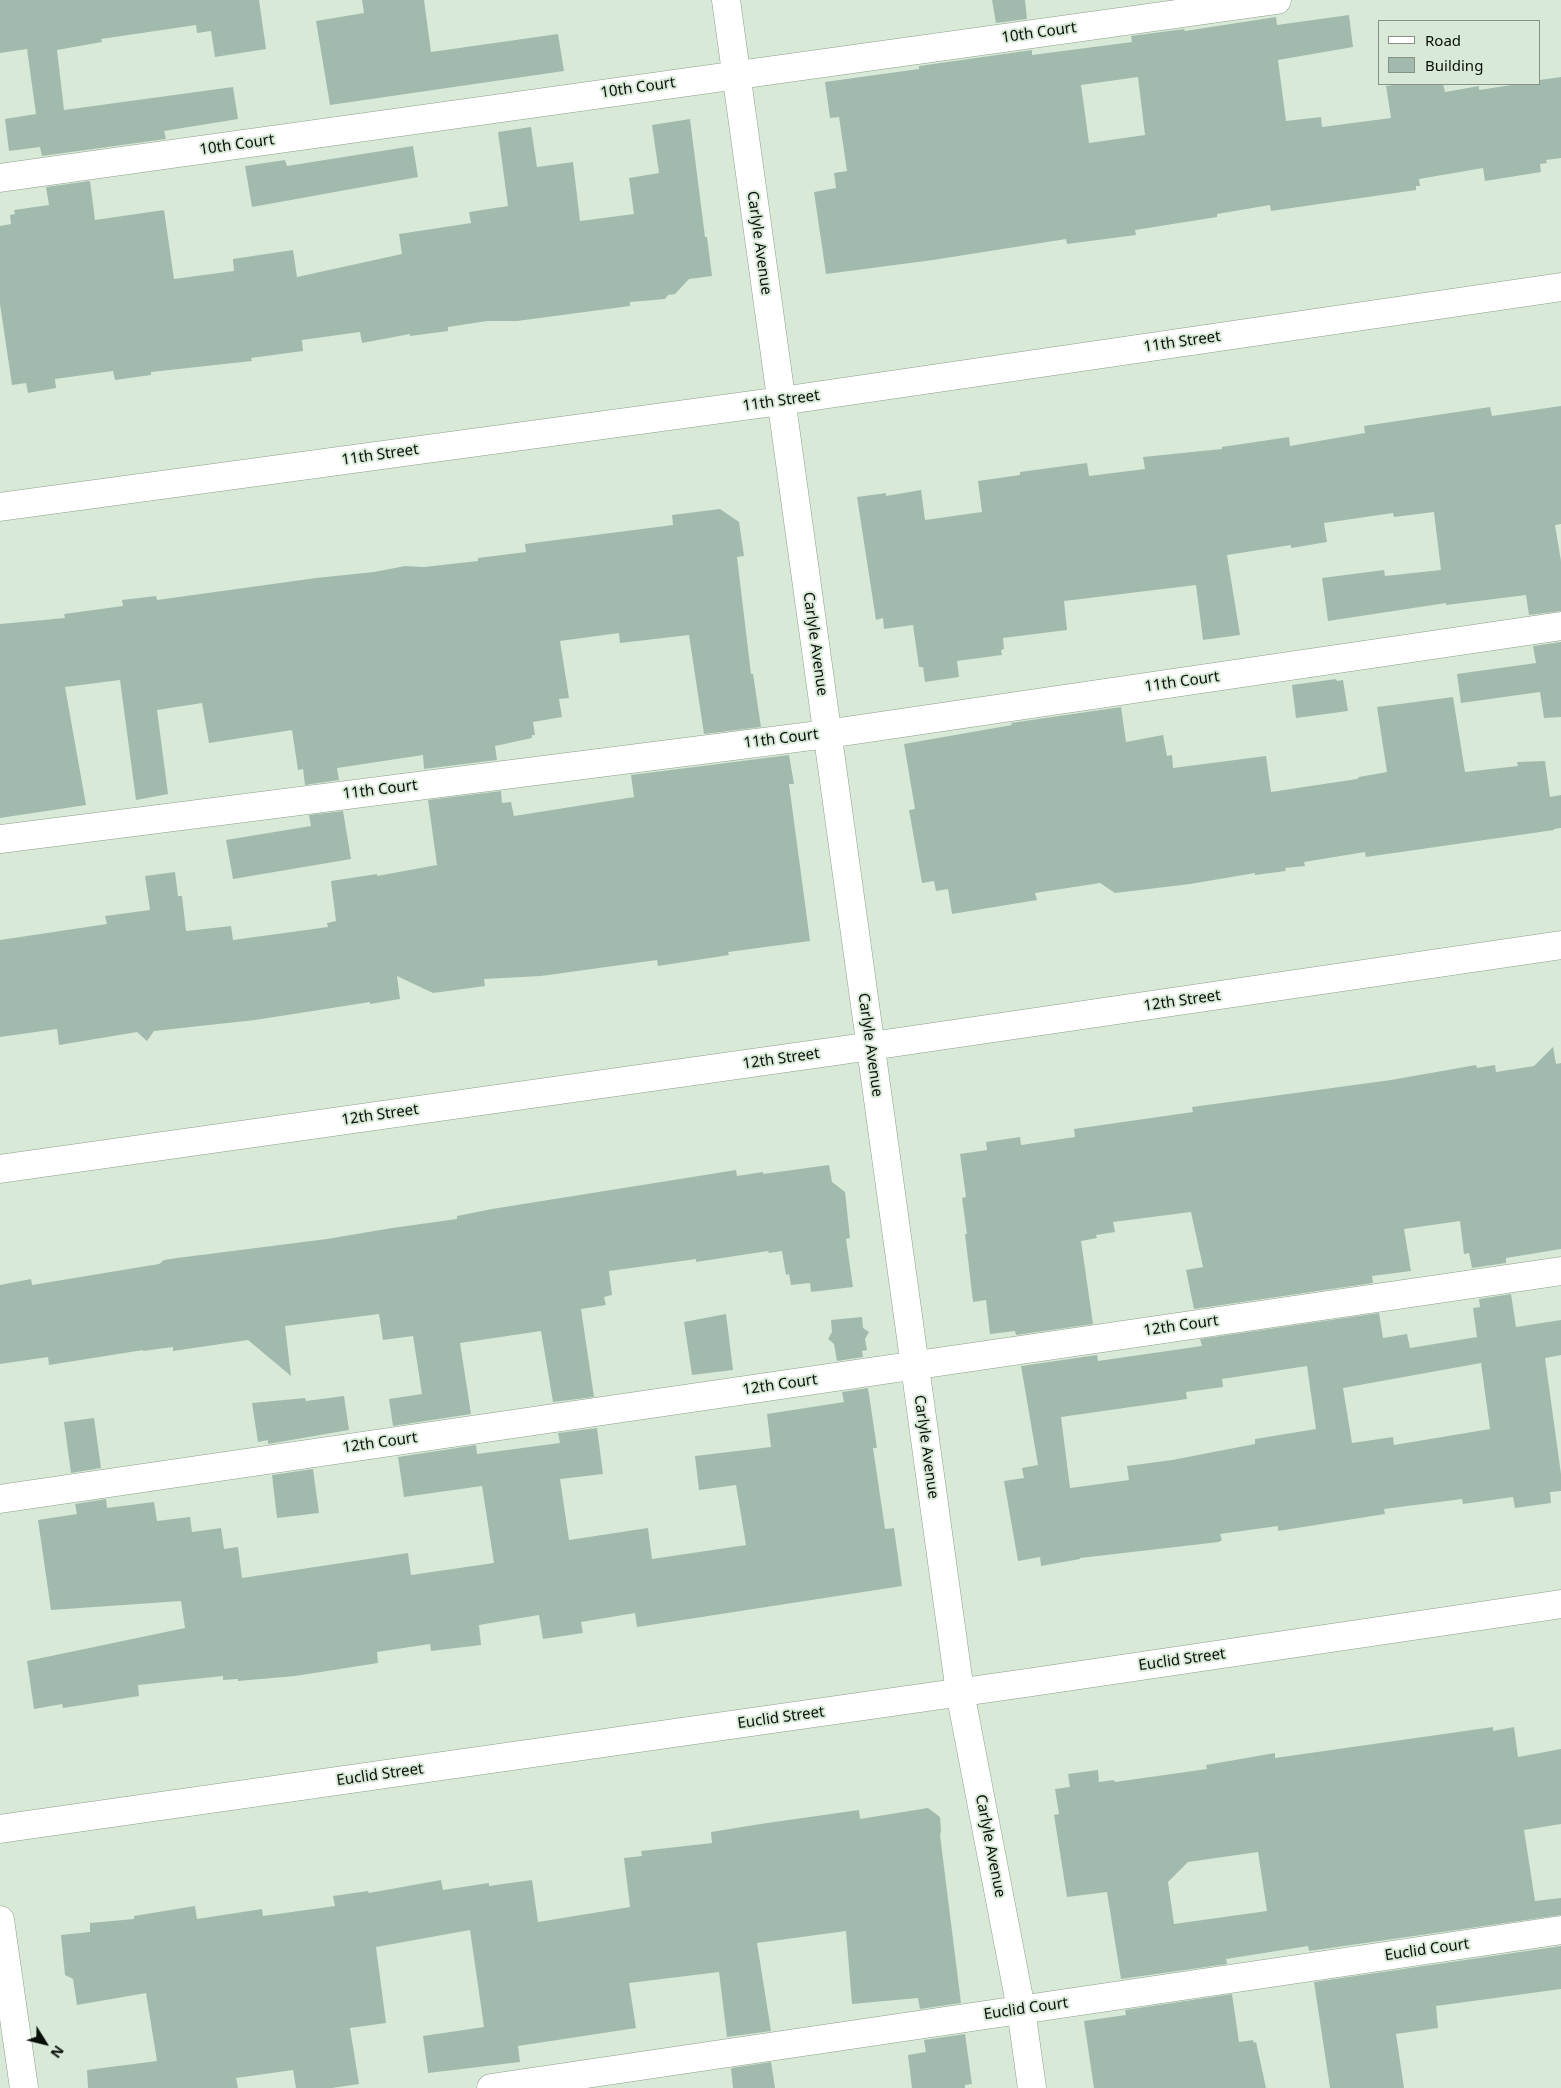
<!DOCTYPE html>
<style>
body{margin:0}
#map{position:relative;width:1561px;height:2088px;overflow:hidden;background:#d8ead7;font-family:"Noto Sans",sans-serif}
canvas{display:block}
.legend{position:absolute;left:1378px;top:20px;width:162px;height:65px;box-sizing:border-box;background:#d8ead7;border:1px solid #859284;margin:0;padding:6px 9px;list-style:none;font-size:15px;color:#080e08}
.legend li{display:flex;align-items:center;gap:10px;height:25px}
.legend b{width:25px;border:1px solid #859284}
.north{position:absolute;left:20px;top:2018px;width:50px;height:50px;-webkit-text-stroke:4px #d8ead7;paint-order:stroke;rotate:126deg;font-size:14px;font-weight:700;line-height:20px;text-align:center;color:#080e08}
.north::after{content:'';display:block;margin:auto;width:18px;height:22px;background:#080e08;clip-path:polygon(50% 0,100% 100%,50% 72%,0 100%)}
</style>
<div id="map">
<canvas width="1561" height="2088"></canvas>
<ul class="legend">
<li><b style="height:6px;background:#fff"></b>Road</li>
<li><b style="height:14px;background:#a2baae"></b>Building</li>
</ul>
<div class="north">N</div>
</div>
<script>
const g = document.querySelector('canvas').getContext('2d');
g.lineJoin = 'round';
function fillPath(path, color) { g.fillStyle = color; g.fill(path, 'evenodd'); }
const toPath = rows => new Path2D(rows.map(r => 'M' + r).join(''));
function strokePath(path, color, width, dash) { g.strokeStyle = color; g.lineWidth = width; g.lineCap = dash ? 'butt' : 'round'; g.setLineDash(dash || []); g.stroke(path); }
function write(font, color, halo, rows, align = 'center') {
  g.font = font + ' "Noto Sans",sans-serif'; g.lineWidth = 4; g.setLineDash([]); g.textBaseline = 'middle'; g.strokeStyle = halo; g.fillStyle = color; for (const [text, x, y, turn = 0] of rows) {
    g.save(); g.translate(x, y); g.rotate((+turn || 0) * Math.PI / 180); g.textAlign = isNaN(turn) ? turn : align; if (halo) g.strokeText(text, 0, 0); g.fillText(text, 0, 0); g.restore();
  }
}
fillPath(toPath([
 [0,0,259,0,266,49,215,57,211,31,197,33,196,25,101,39,102,42,57,50,64,110,233,87,238,119,164,131,166,139,42,156,40,147,9,151,5,119,36,114,27,49,0,53],
 [362,0,424,0,431,52,558,34,564,71,330,105,316,21,364,13],
 [992,0,1025,0,1027,19,996,23],
 [1349,15,1353,47,1278,60,1286,121,1321,117,1322,127,1391,118,1386,86,1401,84,1443,84,1445,92,1479,86,1479,90,1518,84,1540,84,1540,80,1561,77,1561,158,1546,160,1547,163,1540,164,1541,172,1485,181,1483,168,1419,179,1420,186,1416,186,1416,190,1271,211,1270,205,1217,214,1217,217,1135,230,1136,235,1067,244,1066,239,933,260,826,274,814,192,836,188,834,173,847,171,839,117,830,118,825,82,919,69,919,66,1032,50,1032,55,1132,42,1131,36,1184,29,1185,31,1276,17,1277,25],
 [1138,77,1145,135,1089,143,1081,85],
 [690,119,705,237,707,237,712,276,689,279,675,294,668,295,665,299,630,302,630,306,517,321,487,321,448,327,448,331,410,336,410,334,362,343,360,332,302,340,303,351,251,358,252,361,151,372,151,375,115,380,113,371,55,379,56,388,28,393,26,383,12,385,0,304,0,226,11,224,10,215,15,214,14,210,49,205,46,187,90,181,95,220,164,210,174,279,234,271,233,259,293,250,297,277,402,254,399,234,471,223,469,212,508,206,498,132,531,127,537,167,573,162,580,221,634,214,629,178,659,173,652,125],
 [413,146,418,177,252,207,245,166,285,160,287,166],
 [1561,406,1561,524,1555,525,1561,561,1561,611,1529,615,1526,595,1446,605,1446,603,1328,621,1322,578,1384,570,1385,576,1441,570,1434,512,1394,517,1393,513,1324,523,1327,542,1291,548,1291,545,1227,555,1240,635,1203,640,1196,585,1064,601,1067,630,1003,638,1004,649,1001,650,1002,655,957,661,959,677,925,682,923,667,919,667,913,625,884,629,883,618,876,620,857,497,886,493,886,496,921,490,925,520,982,512,978,481,1020,475,1020,472,1087,463,1089,476,1145,469,1143,457,1222,449,1222,447,1289,437,1290,446,1365,433,1364,426,1490,407,1492,416],
 [720,509,739,522,744,556,737,557,751,674,753,674,761,727,704,734,689,635,620,643,619,633,560,641,569,698,559,699,562,717,533,722,535,735,532,735,532,738,495,746,497,760,424,769,423,755,337,768,339,780,305,785,303,769,298,770,292,730,209,743,202,703,157,710,168,794,136,800,120,680,65,687,86,805,0,818,0,624,65,618,64,614,123,606,122,600,156,596,157,600,316,578,374,572,405,566,424,567,478,561,478,558,526,552,525,544,673,525,672,515],
 [1561,642,1561,717,1544,718,1540,692,1461,703,1457,674,1536,663,1533,646],
 [1336,679,1337,681,1343,680,1348,711,1296,718,1292,685],
 [1453,697,1465,772,1518,766,1517,762,1545,761,1550,797,1561,795,1561,828,1554,829,1554,830,1366,857,1365,852,1304,862,1305,866,1285,868,1286,871,1255,875,1255,873,1190,884,1115,893,1100,883,1035,893,1037,900,952,914,948,889,936,891,934,881,922,883,909,810,915,809,904,744,1012,725,1011,723,1121,707,1126,742,1163,735,1167,756,1172,755,1173,768,1266,756,1271,792,1357,779,1359,777,1387,772,1377,707],
 [789,755,794,784,789,784,810,941,728,952,729,955,658,966,657,960,541,976,484,979,485,986,433,993,397,976,400,999,370,1004,370,1002,255,1020,154,1031,147,1041,137,1032,59,1045,57,1029,0,1037,0,940,107,924,105,916,150,910,145,876,175,872,178,896,182,896,186,931,231,926,233,940,328,927,327,923,336,921,331,881,377,874,377,876,437,865,428,800,501,791,502,803,511,802,514,816,634,797,631,775],
 [343,811,351,859,233,879,226,840,311,826,309,815],
 [1553,1047,1556,1064,1561,1063,1561,1249,1506,1258,1506,1263,1472,1268,1469,1253,1464,1254,1460,1221,1404,1229,1411,1271,1372,1276,1373,1283,1194,1309,1186,1270,1203,1267,1191,1212,1113,1222,1115,1232,1096,1235,1097,1238,1081,1241,1093,1324,1016,1335,1015,1331,990,1334,986,1300,973,1302,965,1234,967,1234,962,1198,966,1197,960,1154,987,1150,986,1142,1020,1137,1021,1145,1075,1137,1074,1129,1193,1112,1192,1107,1391,1080,1476,1065,1477,1068,1495,1065,1496,1072,1534,1066],
 [829,1165,832,1182,845,1192,850,1238,846,1239,853,1287,811,1292,810,1283,791,1285,789,1274,786,1275,782,1251,769,1253,768,1251,696,1262,696,1259,609,1271,612,1295,604,1297,606,1305,581,1309,594,1397,553,1402,541,1331,460,1343,471,1414,393,1426,389,1399,422,1394,413,1336,383,1340,379,1314,285,1326,291,1376,248,1340,173,1351,173,1347,143,1351,143,1350,49,1365,48,1357,0,1364,0,1285,31,1279,32,1285,159,1264,164,1260,177,1258,327,1239,392,1228,457,1219,457,1216,492,1209,736,1170,737,1176,763,1172,763,1174],
 [1511,1294,1516,1327,1561,1320,1561,1355,1545,1358,1561,1474,1561,1491,1550,1492,1551,1503,1515,1508,1513,1497,1463,1504,1462,1499,1384,1509,1385,1514,1278,1531,1278,1526,1220,1534,1222,1540,1219,1542,1080,1558,1080,1559,1041,1566,1040,1557,1018,1561,1004,1481,1024,1478,1022,1468,1038,1465,1021,1366,1097,1355,1098,1361,1202,1346,1200,1339,1379,1313,1383,1338,1407,1334,1410,1348,1477,1337,1473,1308,1480,1307,1479,1299],
 [1481,1363,1490,1429,1394,1445,1393,1437,1352,1443,1343,1388],
 [1307,1366,1316,1429,1255,1439,1255,1444,1172,1460,1127,1466,1129,1480,1070,1488,1061,1417,1187,1399,1186,1392,1223,1387,1222,1379],
 [726,1314,733,1370,692,1375,684,1322],
 [862,1317,863,1328,869,1332,865,1339,867,1350,862,1351,863,1357,837,1361,834,1344,828,1339,832,1332,831,1320],
 [868,1388,877,1448,873,1448,885,1529,894,1528,902,1586,637,1627,635,1613,581,1622,583,1633,543,1639,539,1615,479,1625,481,1645,431,1651,430,1644,377,1652,378,1663,295,1676,238,1681,238,1679,223,1680,223,1676,138,1685,139,1696,63,1708,62,1704,34,1709,27,1661,185,1628,181,1601,51,1610,38,1520,77,1514,75,1504,106,1499,107,1508,154,1502,157,1521,190,1517,192,1532,221,1528,224,1549,238,1547,242,1578,408,1553,411,1575,494,1563,482,1486,404,1497,398,1457,476,1445,477,1454,560,1443,558,1433,597,1428,603,1474,560,1479,569,1540,648,1528,652,1559,746,1545,736,1485,699,1490,695,1456,771,1447,767,1414,844,1402,842,1392],
 [344,1396,349,1430,268,1444,268,1440,258,1442,252,1403,305,1398,306,1401],
 [94,1418,101,1468,71,1473,64,1422],
 [313,1469,319,1513,277,1518,272,1475],
 [1493,1727,1493,1731,1514,1727,1518,1757,1561,1749,1561,1824,1524,1830,1535,1901,1561,1898,1561,1915,1309,1951,1308,1946,1226,1959,1227,1964,1121,1979,1107,1892,1067,1897,1054,1815,1059,1814,1055,1789,1070,1787,1068,1774,1098,1770,1099,1782,1114,1780,1115,1782,1207,1769,1206,1765,1275,1753,1275,1758],
 [1258,1852,1267,1911,1174,1924,1168,1882,1188,1862],
 [928,1808,940,1817,941,1831,940,1835,961,2003,920,2009,918,1998,852,2004,846,1931,757,1943,771,2031,727,2037,719,1972,629,1983,636,2028,518,2046,520,2062,428,2073,423,2036,484,2027,470,1930,376,1947,386,2023,350,2028,359,2084,332,2088,296,2088,293,2070,236,2078,238,2088,88,2088,87,2070,157,2061,146,1993,77,2005,73,1979,65,1975,61,1935,90,1932,90,1923,134,1919,134,1916,195,1906,197,1919,262,1909,263,1916,335,1906,333,1896,368,1891,369,1893,441,1880,443,1890,489,1883,489,1886,532,1880,538,1922,630,1907,624,1858,642,1856,641,1851,712,1843,711,1832,767,1823,859,1810,860,1819],
 [1561,1946,1561,1989,1436,2006,1438,2028,1396,2034,1404,2088,1330,2088,1314,1982],
 [1232,1994,1239,2042,1253,2040,1254,2043,1256,2042,1266,2088,1094,2088,1084,2021,1126,2015,1125,2010],
 [965,2034,972,2084,965,2085,965,2088,912,2088,908,2055,926,2052,924,2040],
 [771,2062,775,2088,733,2088,731,2068]
]), '#a2baae');
const minor = toPath([
 [726,0,960,1692,1021,2009,1032,2088],
 [0,178,1277,0],
 [0,507,781,401,1561,287],
 [0,839,827,734,1561,626],
 [0,1169,837,1051,1561,945],
 [0,1499,1561,1271],
 [0,1829,1026,1683,1561,1604],
 [0,1920,24,2088],
 [491,2088,1561,1930]
]);
strokePath(minor, '#8c9d8a', 29);
strokePath(minor, '#fff', 28);
write('15px', '#080e08', '#d8ead7', [
 ["10th Court",1039,33,-8],
 ["10th Court",638,88,-8],
 ["10th Court",237,145,-8],
 ["Carlyle Avenue",759,243,82],
 ["11th Street",1182,342,-8],
 ["11th Street",781,401,-8],
 ["11th Street",380,455,-8],
 ["Carlyle Avenue",815,644,82],
 ["11th Court",1182,682,-8],
 ["11th Court",781,739,-7],
 ["11th Court",380,790,-7],
 ["12th Street",1182,1001,-8],
 ["Carlyle Avenue",870,1045,82],
 ["12th Street",781,1059,-8],
 ["12th Street",380,1115,-8],
 ["12th Court",1181,1326,-8],
 ["12th Court",780,1385,-8],
 ["12th Court",380,1443,-8],
 ["Carlyle Avenue",926,1447,82],
 ["Euclid Street",1182,1660,-8],
 ["Euclid Street",781,1718,-8],
 ["Euclid Street",380,1775,-8],
 ["Carlyle Avenue",990,1846,79],
 ["Euclid Court",1427,1950,-8],
 ["Euclid Court",1026,2009,-8]
]);
</script>
